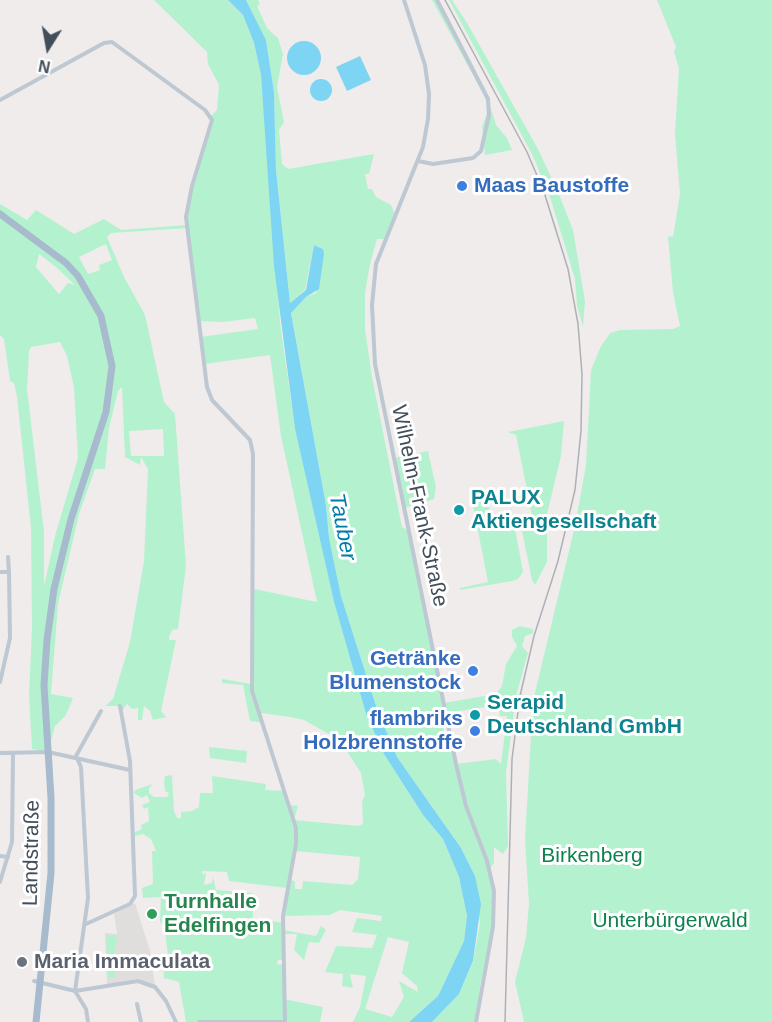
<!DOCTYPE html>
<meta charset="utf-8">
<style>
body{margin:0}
#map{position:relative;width:772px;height:1022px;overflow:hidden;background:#efeceb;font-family:Arial,sans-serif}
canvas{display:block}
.north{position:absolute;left:18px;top:18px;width:60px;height:60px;-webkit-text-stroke:4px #fff;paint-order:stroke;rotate:191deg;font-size:16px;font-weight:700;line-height:24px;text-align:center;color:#434e5b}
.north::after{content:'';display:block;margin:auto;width:21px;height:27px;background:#434e5b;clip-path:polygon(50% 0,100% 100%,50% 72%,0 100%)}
</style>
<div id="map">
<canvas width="772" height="1022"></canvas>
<div class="north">N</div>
</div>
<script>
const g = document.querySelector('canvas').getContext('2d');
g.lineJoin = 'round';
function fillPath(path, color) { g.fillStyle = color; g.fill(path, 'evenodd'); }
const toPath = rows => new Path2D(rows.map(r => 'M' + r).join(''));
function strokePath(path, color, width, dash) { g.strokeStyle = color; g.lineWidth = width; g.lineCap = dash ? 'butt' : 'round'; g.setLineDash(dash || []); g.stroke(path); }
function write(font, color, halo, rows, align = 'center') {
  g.font = font + ' Arial,sans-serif'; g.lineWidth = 6; g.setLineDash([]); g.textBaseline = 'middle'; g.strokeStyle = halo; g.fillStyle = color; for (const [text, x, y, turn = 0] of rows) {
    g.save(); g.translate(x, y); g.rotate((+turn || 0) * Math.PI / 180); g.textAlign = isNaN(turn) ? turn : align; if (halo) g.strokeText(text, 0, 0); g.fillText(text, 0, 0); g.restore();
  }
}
fillPath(toPath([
 [135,903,150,951,155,986,139,979,107,984,105,933,117,934,114,914]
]), '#e0dddd');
fillPath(toPath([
 [154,0,228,0,243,15,254,43,261,75,280,322,295,429,334,602,366,714,384,754,423,815,443,839,459,877,467,916,464,941,438,996,409,1022,353,1022,360,1007,366,976,350,974,353,988,342,986,343,974,325,972,336,946,372,948,377,935,352,932,357,918,381,921,382,916,340,910,330,915,283,916,287,888,229,881,227,872,202,871,203,875,206,872,204,885,212,883,213,877,216,890,253,893,253,918,283,923,283,930,316,936,321,926,326,930,319,943,309,942,304,960,294,950,297,934,283,934,284,960,278,960,277,964,284,965,284,999,323,1007,320,1022,186,1022,179,982,164,978,163,961,168,961,168,957,165,930,160,921,161,897,143,898,142,888,153,884,152,851,156,851,151,839,143,834,135,836,135,843,132,843,131,834,142,829,141,825,149,821,148,807,144,809,142,805,150,802,147,795,142,798,134,793,135,790,153,784,149,788,149,793,154,797,167,797,169,793,165,791,164,782,165,776,172,775,174,811,177,818,181,818,181,812,192,811,199,807,200,793,213,793,212,776,266,784,265,790,284,791,288,805,298,806,294,820,358,826,363,824,362,801,365,795,361,773,346,750,334,737,304,720,290,717,261,713,264,723,250,721,243,685,222,683,222,679,252,684,254,589,317,602,281,436,270,355,204,364,200,337,258,329,255,318,223,322,198,321,187,228,111,233,107,237,124,277,145,315,164,402,175,414,186,566,178,629,172,630,169,637,169,640,176,640,161,711,166,717,153,720,150,711,144,706,142,720,138,720,138,708,132,709,127,704,123,710,119,706,105,706,113,699,130,642,144,561,148,469,141,457,140,465,125,457,122,387,118,391,109,428,105,469,95,469,79,514,58,604,51,694,73,698,66,715,55,726,48,752,39,753,38,750,32,749,29,696,32,628,31,528,17,397,14,383,10,381,4,339,0,335,0,204,27,220,36,210,74,234,104,219,121,230,187,225,187,208,212,125,211,116,217,110,219,85,208,64,207,52],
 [106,244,112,260,99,265,100,270,88,274,79,257],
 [39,254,56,267,75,285,68,283,59,294,36,267],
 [60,342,67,356,74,388,78,458,55,536,44,586,44,532,27,389,29,351,31,347],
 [163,429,164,456,131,456,129,431],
 [295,851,360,857,358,879,352,885,303,881,302,889,295,889,295,881,290,880],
 [388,937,409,942,402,973,417,986,418,992,399,981,404,997,392,1017,365,1009],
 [246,0,258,0,260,4,257,6,267,28,278,38,283,54,277,87,284,122,279,130,282,164,288,169,374,154,369,174,365,174,368,189,372,189,376,197,391,205,395,214,385,239,377,239,370,264,365,293,365,329,372,377,402,527,409,531,444,703,496,694,502,686,506,664,517,646,512,637,512,630,520,626,533,629,533,633,525,636,522,646,528,653,516,696,506,772,508,846,503,854,494,847,494,863,489,869,494,891,491,938,480,986,476,1022,432,1022,459,994,473,962,480,923,475,876,461,848,397,757,377,709,341,596,329,538,326,505,291,312,306,297,316,293,323,249,314,245,305,290,290,303,276,170,274,92,266,40],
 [498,705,500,716,507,716,501,764,496,759,456,764,452,744,445,742,443,725,448,724,446,713],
 [432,0,437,0,488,99,496,125,507,138,512,150,485,155,482,127,487,113,486,99],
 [449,0,452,0,467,23,538,149,558,192,573,230,585,301,583,326,577,306,575,279,551,200,533,156],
 [657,0,772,0,772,1022,524,1022,515,982,526,938,529,904,525,839,533,701,575,526,586,465,591,370,601,346,610,333,620,330,673,329,680,326,673,292,668,236,673,237,680,194,675,134,679,69,674,51,676,47],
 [564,421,561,456,547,514,547,562,535,585,532,580,521,526,533,520,516,435,508,432],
 [428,451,436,487,434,499,404,508,394,458],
 [487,497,491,518,498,518,499,527,511,526,511,507,523,572,518,579,512,581,460,590,460,588,488,582,472,500],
 [209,747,247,751,246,763,210,758],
 [106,935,115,935,118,943,115,944,115,977,108,978]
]), '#b4f2cf');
fillPath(toPath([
 [228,0,246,0,266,40,274,92,276,170,290,303,306,290,314,245,323,249,324,254,319,289,306,297,291,313,326,505,329,538,341,596,377,709,397,757,461,848,475,876,481,904,473,961,459,994,432,1022,409,1022,438,996,464,941,467,916,459,877,443,839,423,815,384,754,366,714,334,602,295,429,274,266,261,75,254,43,243,15],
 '287 58a17 17 0 1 1 34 0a17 17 0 1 1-34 0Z',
 [360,56,371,80,347,91,336,67],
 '310 90a11 11 0 1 1 22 0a11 11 0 1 1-22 0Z'
]), '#7dd5f3');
strokePath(toPath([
 [404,0,425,65,429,94,428,119,423,147,376,264,372,305,375,364,456,764,466,806,487,861,494,891,493,927,476,1022],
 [0,100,104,43,112,42,205,110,212,120,192,186,186,217,207,387,212,400,250,440,253,454,252,691,296,828,296,844,283,916,285,1022],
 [418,161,433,164,473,158,481,151,489,115,488,99,437,0],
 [8,557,9,572],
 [0,572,9,572,10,638,0,682],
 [0,753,48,752,130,770],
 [0,856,8,857],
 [0,882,12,842,13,754],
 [86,924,130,904,135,896,130,761,120,706],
 [34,981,75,991,138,981,155,987,166,1001,176,1022],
 [75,991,88,898,81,767,76,756,101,711],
 [75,991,86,1009,88,1022],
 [137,1004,141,1022],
 [199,1022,283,1022]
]), '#bdc8d3', 4);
strokePath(toPath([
 [0,214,66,263,78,276,101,316,112,366,106,412,71,519,54,589,47,640,44,685,51,798,51,873,36,1022]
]), '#a8bace', 7);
strokePath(toPath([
 [445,0,527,152,544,192,568,269,578,324,582,374,581,431,575,490,558,561,534,636,520,696,512,759,505,1022]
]), '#adb1b7', 1.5);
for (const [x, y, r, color] of [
 [462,186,6,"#3f7fe0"],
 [459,510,6,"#0f9aa8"],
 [473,671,6,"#3f7fe0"],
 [475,715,6,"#0f9aa8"],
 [475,731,6,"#3f7fe0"],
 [152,914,6,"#2e9e5b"],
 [22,962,6,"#6b7280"]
]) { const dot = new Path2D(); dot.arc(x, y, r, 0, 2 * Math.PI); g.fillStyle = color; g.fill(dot); strokePath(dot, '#fff', 2); }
write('bold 21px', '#366cbe', '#fff', [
 ["Maas Baustoffe",474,186,"left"],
 ["Getränke",461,659],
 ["Blumenstock",461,683],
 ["flambriks",463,719],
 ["Holzbrennstoffe",463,743]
], 'right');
write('bold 21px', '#0d838f', '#fff', [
 ["PALUX",471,498],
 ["Aktiengesellschaft",471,522],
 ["Serapid",487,703],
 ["Deutschland GmbH",487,727]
], 'left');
write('21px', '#434e5b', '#fff', [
 ["Wilhelm-Frank-Straße",419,506,78],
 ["Landstraße",32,853,-89]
]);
write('21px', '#0e824e', '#fff', [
 ["Birkenberg",592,856],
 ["Unterbürgerwald",670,921]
]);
write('bold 21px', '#27864d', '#fff', [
 ["Turnhalle",164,902],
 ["Edelfingen",164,926]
], 'left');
write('bold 21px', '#5b616d', '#fff', [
 ["Maria Immaculata",34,962]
], 'left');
write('italic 22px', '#017da9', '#fff', [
 ["Tauber",342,527,79]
]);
</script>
